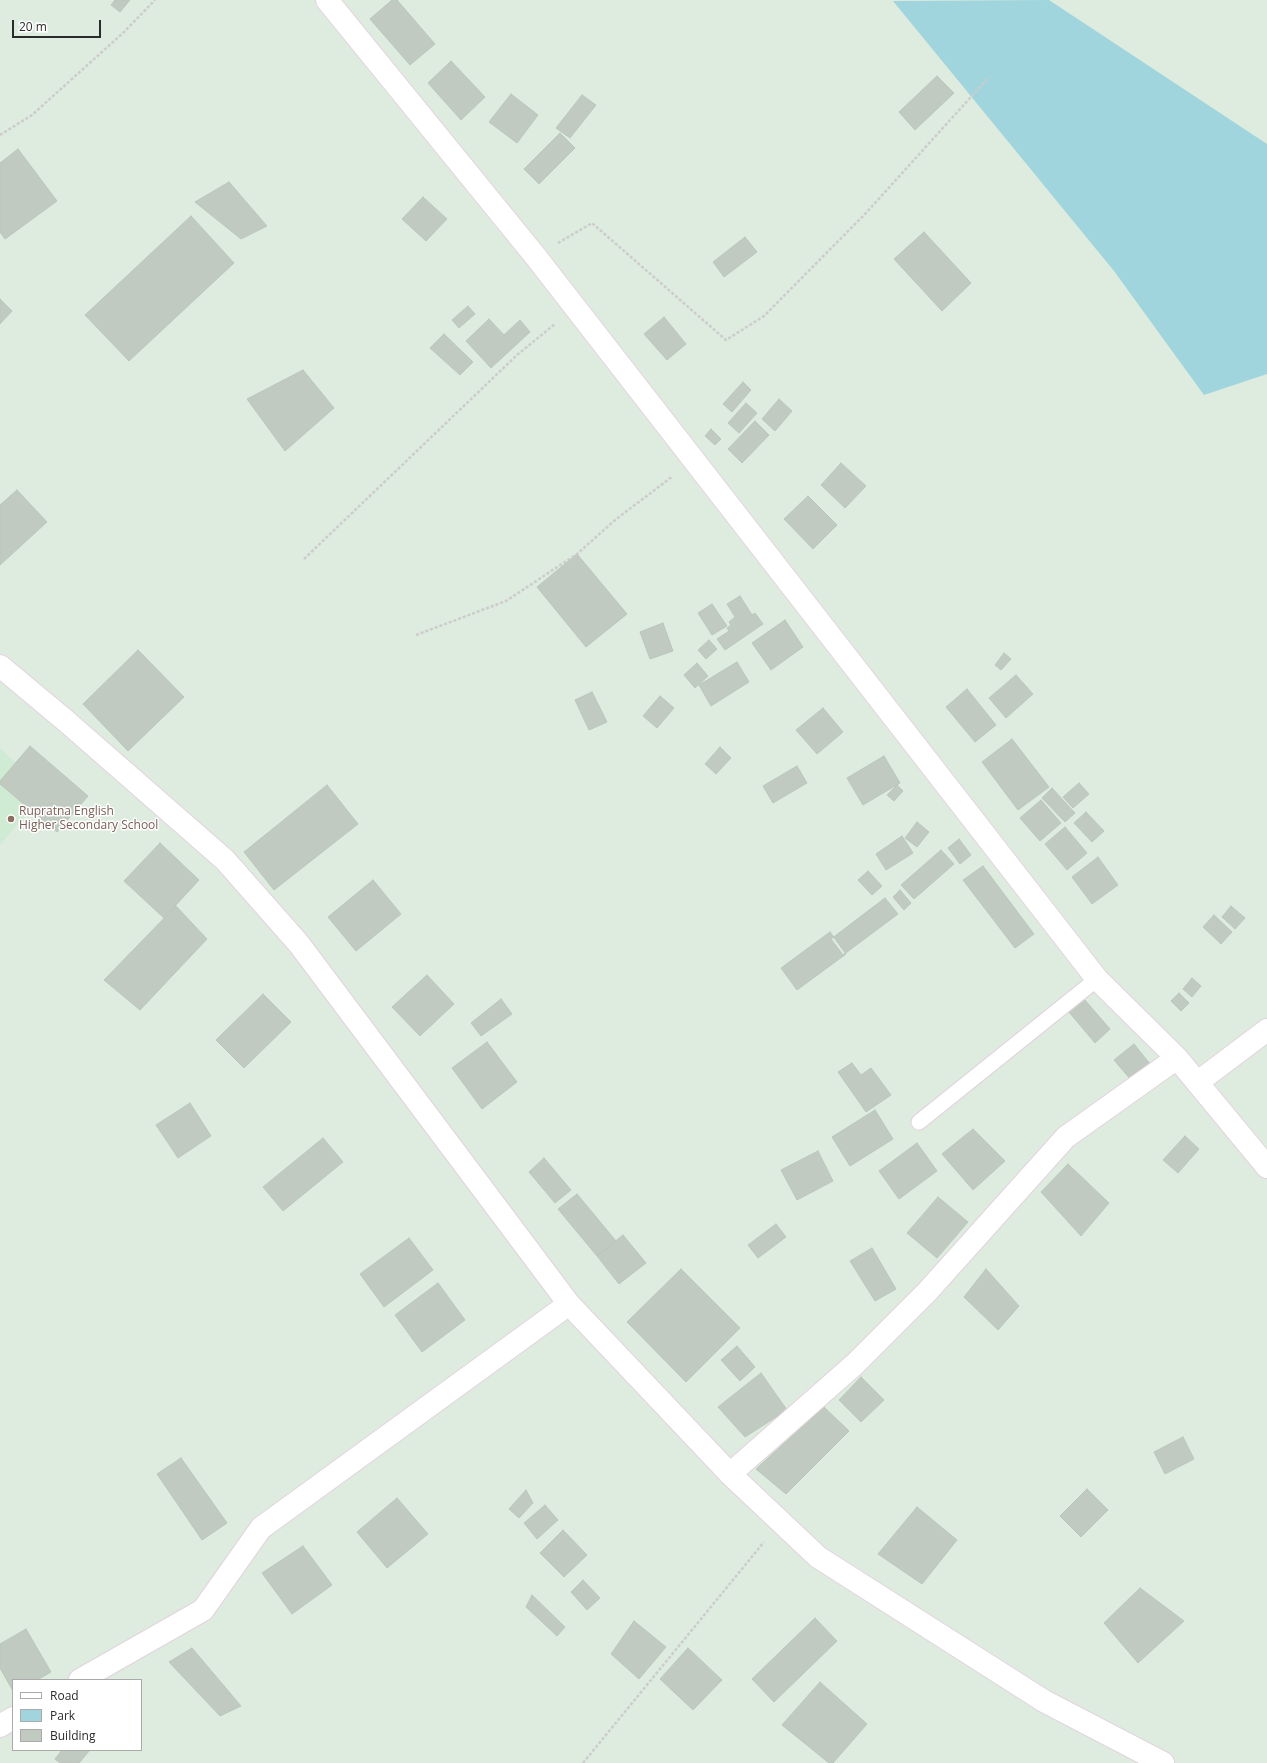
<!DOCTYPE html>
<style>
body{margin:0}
#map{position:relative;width:1267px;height:1763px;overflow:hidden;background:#deebdf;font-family:"Open Sans",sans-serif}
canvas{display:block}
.legend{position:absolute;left:12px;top:1679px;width:130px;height:72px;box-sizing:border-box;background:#fff;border:1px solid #aaa;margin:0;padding:5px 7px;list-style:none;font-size:12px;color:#2b2b2b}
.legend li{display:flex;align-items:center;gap:8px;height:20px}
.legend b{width:20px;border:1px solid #aaa}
.scale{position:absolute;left:12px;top:20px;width:89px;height:18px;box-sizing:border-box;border:2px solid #2b2b2b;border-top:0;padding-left:5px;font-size:12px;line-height:14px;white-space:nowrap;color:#2b2b2b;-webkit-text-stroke:3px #fff;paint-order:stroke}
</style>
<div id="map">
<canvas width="1267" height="1763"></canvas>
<ul class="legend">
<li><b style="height:5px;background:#fff"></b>Road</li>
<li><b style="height:11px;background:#a0d5dd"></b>Park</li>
<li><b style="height:11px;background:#c1cac1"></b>Building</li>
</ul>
<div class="scale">20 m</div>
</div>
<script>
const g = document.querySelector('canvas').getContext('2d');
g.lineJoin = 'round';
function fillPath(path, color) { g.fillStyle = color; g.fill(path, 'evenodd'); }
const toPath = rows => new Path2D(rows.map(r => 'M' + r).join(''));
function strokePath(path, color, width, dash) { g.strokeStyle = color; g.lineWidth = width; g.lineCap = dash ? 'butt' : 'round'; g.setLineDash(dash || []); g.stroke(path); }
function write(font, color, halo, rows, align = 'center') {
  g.font = font + ' "Open Sans",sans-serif'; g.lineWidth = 3; g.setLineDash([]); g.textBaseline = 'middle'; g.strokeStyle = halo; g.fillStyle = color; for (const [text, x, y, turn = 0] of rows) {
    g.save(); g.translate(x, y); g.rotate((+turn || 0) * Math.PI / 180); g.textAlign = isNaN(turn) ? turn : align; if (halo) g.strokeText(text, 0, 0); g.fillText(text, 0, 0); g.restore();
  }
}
fillPath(toPath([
 [0,748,45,792,0,845]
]), '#cfebd4');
fillPath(toPath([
 [1049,0,1267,144,1267,374,1204,395,1114,271,893,1]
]), '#a0d5dd');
const building = toPath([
 [115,0,130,0,120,12,111,5,115,0],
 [392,0,397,0,435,44,410,65,370,19,392,0],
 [451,61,485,97,461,120,428,83,451,61],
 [937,76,954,93,915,130,899,112,937,76],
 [511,94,538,115,517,143,489,122,511,94],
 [582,95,596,105,570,138,556,128,582,95],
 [560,133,575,148,539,184,524,169,560,133],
 [18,149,57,201,5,239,0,232,0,163,18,149],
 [229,182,267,226,241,239,195,202,229,182],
 [423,197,447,219,426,241,402,219,423,197],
 [191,216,234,263,129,361,85,315,191,216],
 [924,232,971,283,942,311,894,259,924,232],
 [745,237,757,252,724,277,713,262,745,237],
 [0,299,12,311,0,324,0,299],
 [468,306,475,314,459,328,452,320,468,306],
 [664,317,686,344,667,360,644,334,664,317],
 [489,319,504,335,520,320,530,332,491,368,466,341,489,319],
 [444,334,473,362,460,375,430,348,444,334],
 [303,370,334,408,285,451,247,399,303,370],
 [743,382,751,390,732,412,723,404,743,382],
 [779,399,792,411,775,431,762,419,779,399],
 [746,403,757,413,739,433,728,423,746,403],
 [755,421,769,435,742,463,728,449,755,421],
 [711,429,721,439,715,445,705,436,711,429],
 [841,463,866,486,845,508,821,485,841,463],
 [17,490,47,522,0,565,0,505,17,490],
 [808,496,837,525,813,549,784,519,808,496],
 [577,554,627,614,586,647,537,587,577,554],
 [740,596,752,615,755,613,763,624,725,650,717,639,729,631,727,628,731,625,729,622,735,617,727,604,740,596],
 [712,604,727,626,712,635,698,613,712,604],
 [785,620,803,647,771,670,752,643,785,620],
 [663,623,673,651,650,659,640,632,663,623],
 [709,640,717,649,706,659,698,650,709,640],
 [138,650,184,697,128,751,83,704,138,650],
 [1004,653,1011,659,1001,670,995,665,1004,653],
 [737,662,749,682,711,706,699,685,737,662],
 [697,663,708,676,695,688,684,675,697,663],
 [1016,675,1033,694,1006,718,989,698,1016,675],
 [967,689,996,725,975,742,946,707,967,689],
 [592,692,607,722,589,730,575,700,592,692],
 [660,696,674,708,657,728,643,716,660,696],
 [823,708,843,732,817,754,796,730,823,708],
 [1012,739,1049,787,1018,810,982,762,1012,739],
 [30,746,88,796,57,832,0,784,0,781,30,746],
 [720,747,731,758,716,774,705,764,720,747],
 [884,756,900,783,863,805,847,778,884,756],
 [797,766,807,783,773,803,763,786,797,766],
 [1079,783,1089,794,1073,808,1063,797,1079,783],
 [327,785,358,824,274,890,244,852,327,785],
 [897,785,903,791,894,801,887,795,897,785],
 [1052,788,1075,813,1065,822,1042,798,1052,788],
 [1041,800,1061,823,1040,841,1020,818,1041,800],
 [1086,812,1104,831,1092,842,1074,823,1086,812],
 [917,822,929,832,917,847,905,838,917,822],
 [1065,827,1087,853,1067,870,1045,844,1065,827],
 [902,836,913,853,886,870,876,854,902,836],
 [959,839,971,855,960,864,948,848,959,839],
 [160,843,199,880,164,918,124,881,160,843],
 [941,850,954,864,914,899,901,885,941,850],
 [1098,857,1118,885,1092,904,1072,877,1098,857],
 [983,866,1034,934,1015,948,963,880,983,866],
 [868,871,882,886,872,895,858,880,868,871],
 [373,880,401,914,356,951,328,917,373,880],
 [900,890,911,903,904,910,893,897,900,890],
 [885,898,898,914,843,955,831,939,885,898],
 [176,906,207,939,140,1010,104,980,176,906],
 [1231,906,1245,918,1235,929,1222,917,1231,906],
 [1214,915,1232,932,1221,944,1203,927,1214,915],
 [830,932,846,954,797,990,781,968,830,932],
 [427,975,454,1004,420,1036,392,1007,427,975],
 [1192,978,1201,986,1192,997,1183,989,1192,978],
 [1179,993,1189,1003,1181,1011,1171,1001,1179,993],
 [263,994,291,1022,244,1068,216,1040,263,994],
 [501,999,512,1014,481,1036,471,1023,501,999],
 [1084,999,1110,1029,1095,1043,1069,1012,1084,999],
 [487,1042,517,1082,482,1109,452,1068,487,1042],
 [1134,1044,1150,1064,1131,1080,1114,1060,1134,1044],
 [852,1063,861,1075,871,1068,891,1095,866,1112,838,1072,852,1063],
 [190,1103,211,1136,178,1158,156,1125,190,1103],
 [875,1110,893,1139,850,1166,832,1137,875,1110],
 [973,1129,1005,1161,973,1190,942,1154,973,1129],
 [1185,1136,1199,1149,1178,1173,1163,1160,1185,1136],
 [323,1138,343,1162,283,1211,263,1187,323,1138],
 [917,1143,937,1171,899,1199,879,1171,917,1143],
 [818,1151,833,1181,797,1200,781,1170,818,1151],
 [544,1158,571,1190,555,1203,529,1172,544,1158],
 [1068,1164,1109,1203,1081,1236,1041,1192,1068,1164],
 [577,1194,616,1241,597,1256,558,1209,577,1194],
 [938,1197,968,1222,937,1258,907,1233,938,1197],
 [776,1224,786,1237,758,1258,748,1245,776,1224],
 [623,1235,646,1263,619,1284,597,1256,623,1235],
 [409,1238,433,1270,384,1307,360,1274,409,1238],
 [872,1248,896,1289,875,1301,850,1261,872,1248],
 [681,1269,740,1328,686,1382,627,1322,681,1269],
 [986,1269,1019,1306,998,1330,964,1297,986,1269],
 [438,1283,465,1320,422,1352,395,1315,438,1283],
 [737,1346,755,1367,740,1381,721,1360,737,1346],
 [761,1373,787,1410,745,1437,718,1407,761,1373],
 [861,1377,884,1400,861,1422,839,1400,861,1377],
 [824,1407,849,1431,786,1494,756,1469,824,1407],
 [1183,1437,1194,1459,1165,1474,1154,1452,1183,1437],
 [181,1458,227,1523,202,1540,157,1474,181,1458],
 [1087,1489,1108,1510,1081,1537,1060,1516,1087,1489],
 [526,1490,533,1503,519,1518,509,1509,526,1490],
 [397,1498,428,1534,387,1568,357,1532,397,1498],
 [545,1505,558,1520,537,1539,524,1523,545,1505],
 [917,1507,957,1540,922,1584,878,1554,917,1507],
 [563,1530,587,1555,564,1577,540,1553,563,1530],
 [303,1546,332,1585,292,1614,262,1573,303,1546],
 [583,1580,600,1598,587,1610,571,1592,583,1580],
 [1140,1588,1184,1621,1138,1663,1104,1623,1140,1588],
 [532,1595,565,1627,557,1636,526,1607,532,1595],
 [815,1618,837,1641,774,1702,752,1679,815,1618],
 [634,1621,666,1647,639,1679,611,1654,634,1621],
 [26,1629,51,1672,37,1680,13,1680,13,1691,0,1668,0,1644,26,1629],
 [192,1648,241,1706,220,1716,169,1662,192,1648],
 [688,1648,722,1680,693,1710,660,1679,688,1648],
 [820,1682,867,1724,833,1763,829,1763,782,1725,820,1682],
 [62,1750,90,1750,79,1763,60,1763,55,1759,62,1750]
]);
fillPath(building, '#c1cac1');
strokePath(building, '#b8c7ba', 1);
const lane = toPath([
 [919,1122,1097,979]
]);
const street = toPath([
 [327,0,536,257,1097,979,1177,1058,1267,1167],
 [1198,1082,1267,1030],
 [730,1474,855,1364,927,1292,1066,1137,1177,1058],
 [80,1680,203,1610,261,1528,569,1304],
 [0,1726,13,1718]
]);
const secondary = toPath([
 [0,666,66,721,225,860,299,944,569,1304,730,1474,818,1557,1044,1701,1163,1763]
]);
strokePath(lane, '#e2d4de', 17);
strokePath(street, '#e2d4de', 24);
strokePath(secondary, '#e2d4de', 24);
strokePath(toPath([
 [0,135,32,115,123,33,155,0],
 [558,243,592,223,726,340,764,316,866,213,989,77],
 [304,559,517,355,555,324],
 [416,635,506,601,577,554,615,520,673,476],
 [583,1763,764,1542]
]), '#ccc', 2.5, [3, 2]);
strokePath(lane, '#fff', 15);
strokePath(street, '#fff', 22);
strokePath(secondary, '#fff', 22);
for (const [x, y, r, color] of [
 [11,819,4,"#8d6e63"]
]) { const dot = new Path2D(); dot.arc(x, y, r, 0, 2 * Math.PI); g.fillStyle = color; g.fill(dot); strokePath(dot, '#fff', 1.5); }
write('12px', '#785e54', '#fff', [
 ["Rupratna English",19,812],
 ["Higher Secondary School",19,826]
], 'left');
</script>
